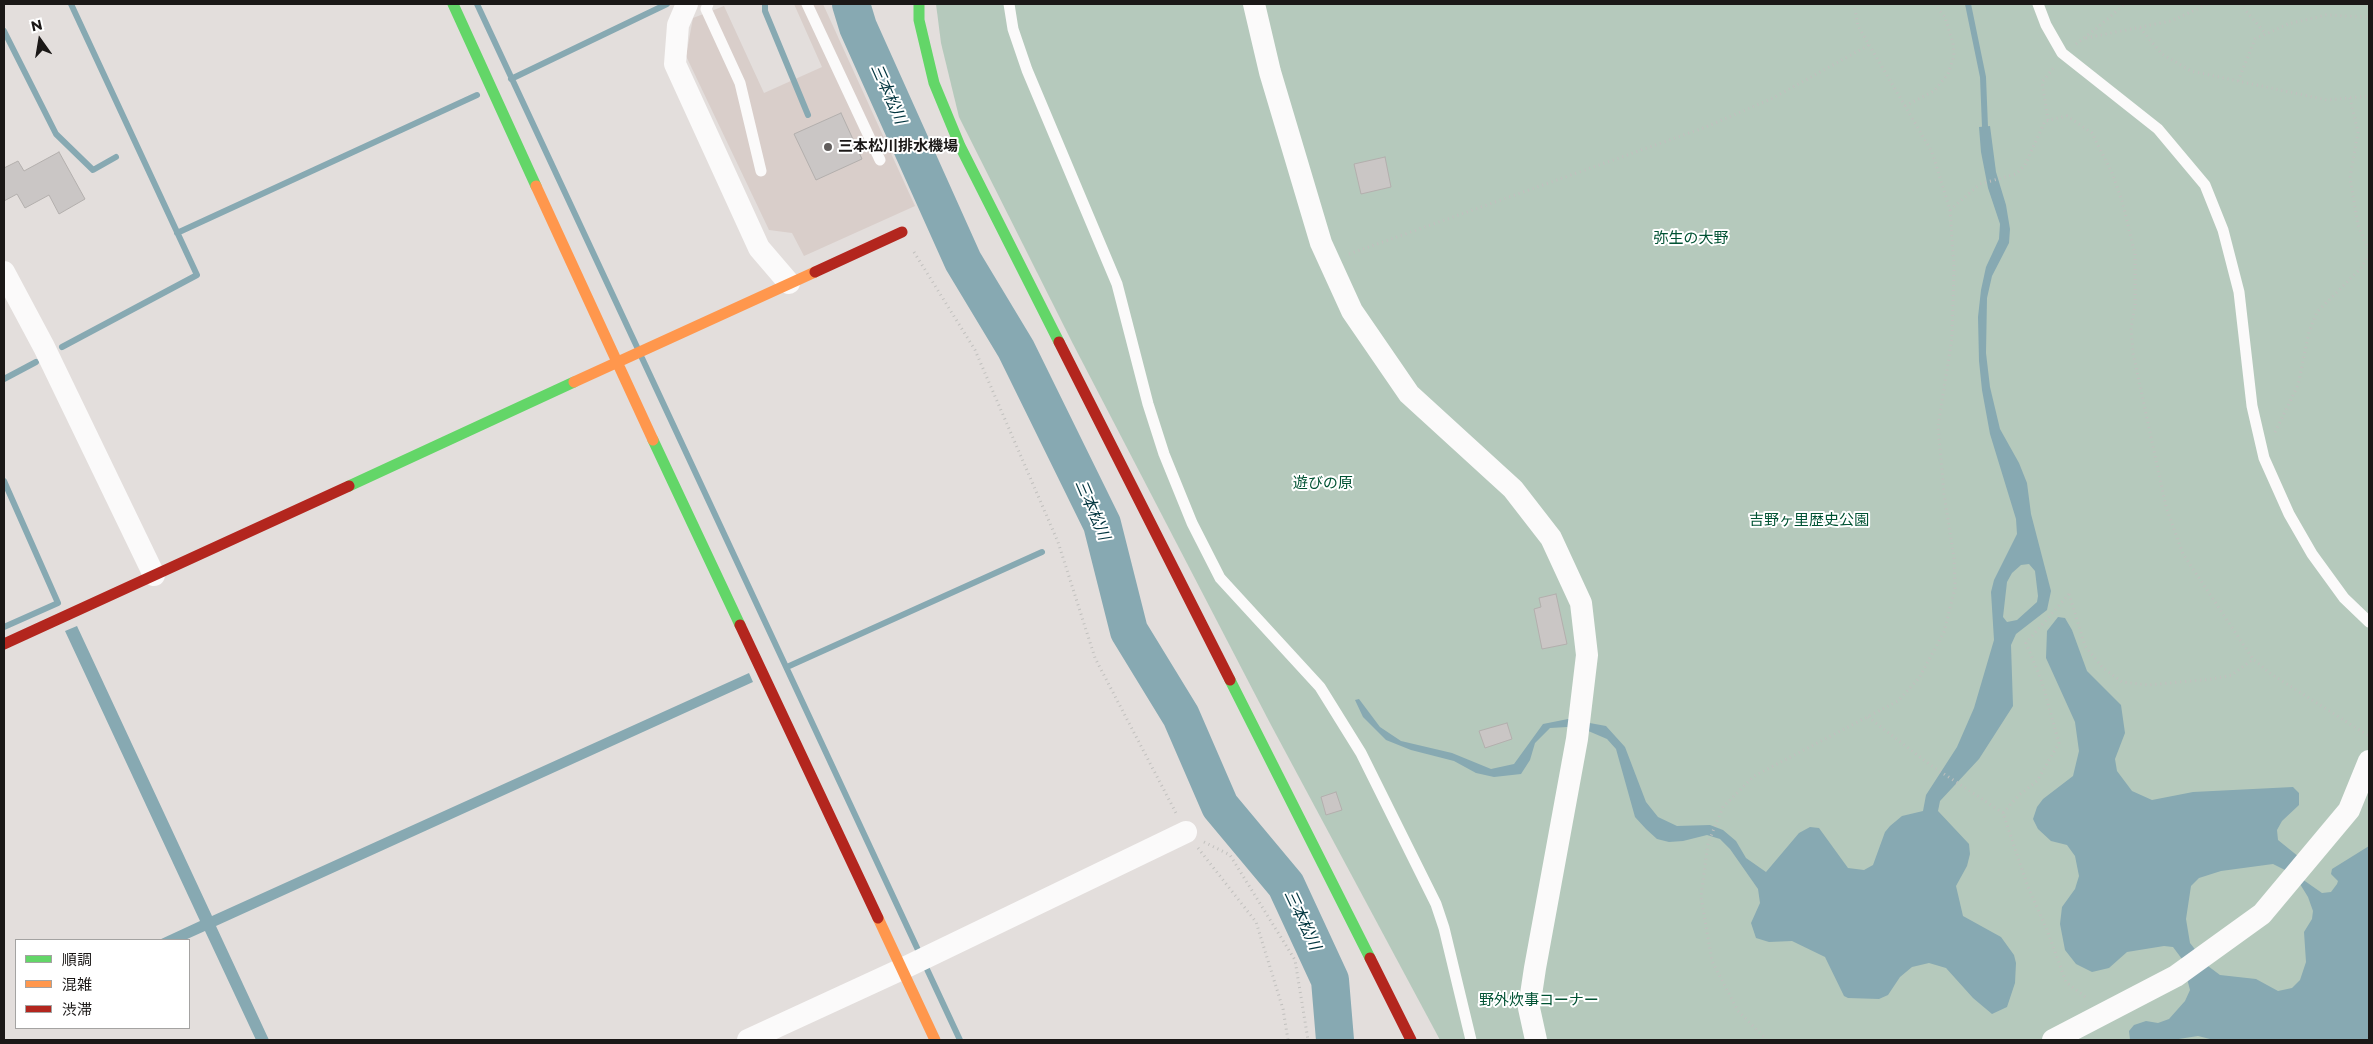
<!DOCTYPE html>
<meta charset="utf-8">
<style>
body{margin:0}
#map{position:relative;width:2373px;height:1044px;overflow:hidden;background:#e3dedc;font-family:Montserrat,"Noto Sans JP",sans-serif}
canvas{display:block}
.frame{position:absolute;inset:0;border:5px solid #1b1817;pointer-events:none}
.legend{position:absolute;left:15px;top:939px;width:175px;height:90px;box-sizing:border-box;background:#fff;border:1px solid #a4a3a2;margin:0;padding:6px 9px;list-style:none;font-size:15px;color:#1b1817}
.legend li{display:flex;align-items:center;gap:10px;height:25px}
.legend b{width:25px;border:1px solid #a4a3a2}
.north{position:absolute;left:15px;top:15px;width:50px;height:50px;-webkit-text-stroke:4px #fff;paint-order:stroke;rotate:347deg;font-size:14px;font-weight:700;line-height:20px;text-align:center;color:#1b1817}
.north::after{content:'';display:block;margin:auto;width:18px;height:22px;background:#1b1817;clip-path:polygon(50% 0,100% 100%,50% 72%,0 100%)}
</style>
<div id="map">
<canvas width="2373" height="1044"></canvas>
<div class="frame"></div>
<ul class="legend">
<li><b style="height:6px;background:#63d668"></b>順調</li>
<li><b style="height:6px;background:#ff974d"></b>混雑</li>
<li><b style="height:6px;background:#b3261e"></b>渋滞</li>
</ul>
<div class="north">N</div>
</div>
<script>
const g = document.querySelector('canvas').getContext('2d');
g.lineJoin = 'round';
function fillPath(path, color) { g.fillStyle = color; g.fill(path, 'evenodd'); }
const toPath = rows => new Path2D(rows.map(r => 'M' + r).join(''));
function strokePath(path, color, width, dash) { g.strokeStyle = color; g.lineWidth = width; g.lineCap = dash ? 'butt' : 'round'; g.setLineDash(dash || []); g.stroke(path); }
function write(font, color, halo, rows, align = 'center') {
  g.font = font + ' Montserrat,"Noto Sans JP",sans-serif'; g.lineWidth = 4; g.setLineDash([]); g.textBaseline = 'middle'; g.strokeStyle = halo; g.fillStyle = color; for (const [text, x, y, turn = 0] of rows) {
    g.save(); g.translate(x, y); g.rotate((+turn || 0) * Math.PI / 180); g.textAlign = isNaN(turn) ? turn : align; if (halo) g.strokeText(text, 0, 0); g.fillText(text, 0, 0); g.restore();
  }
}
fillPath(toPath([
 [794,4,823,4,915,206,804,256,792,233,769,230,686,56,693,18,724,6,764,93,822,67]
]), '#d9ceca');
fillPath(toPath([
 [936,4,2369,4,2369,1040,1440,1040,1271,725,1072,342,959,117,941,43]
]), '#b5c9bc');
fillPath(toPath([
 [1990,126,1996,172,2006,205,2010,229,2009,243,1992,276,1987,298,1986,353,1990,387,2000,429,2019,463,2027,483,2031,514,2051,591,2047,610,2016,634,2011,645,2013,706,1979,759,1940,801,1938,811,1969,844,1970,854,1967,866,1956,886,1963,916,2001,937,2014,955,2016,963,2015,983,2007,1007,1992,1014,1973,998,1946,968,1929,963,1912,967,1900,977,1888,995,1879,999,1848,998,1844,996,1825,957,1792,941,1769,942,1756,938,1751,923,1760,903,1758,889,1730,849,1720,839,1707,835,1683,841,1669,842,1657,839,1646,829,1635,817,1616,749,1607,739,1586,730,1567,727,1550,728,1535,743,1530,760,1521,774,1494,777,1476,773,1454,761,1411,750,1386,740,1363,717,1355,700,1359,699,1380,727,1401,741,1452,753,1491,769,1514,764,1543,724,1568,719,1606,726,1625,747,1646,802,1658,817,1677,826,1710,825,1723,830,1736,841,1746,858,1766,872,1799,833,1810,827,1819,828,1848,868,1864,870,1873,865,1885,832,1890,826,1902,816,1923,811,1926,795,1957,747,1974,708,1994,640,1991,592,1994,580,2017,534,2016,519,1990,434,1982,390,1979,361,1978,317,1981,290,1986,267,1999,239,2000,224,1988,188,1981,152,1979,127],
 [2029,564,2035,571,2038,596,2037,602,2017,620,2007,622,2003,617,2007,582,2012,573,2021,565],
 [2058,617,2065,618,2072,630,2087,671,2121,705,2125,733,2115,759,2117,771,2132,791,2152,800,2193,792,2293,787,2299,793,2299,805,2282,821,2277,830,2278,840,2299,857,2302,879,2322,893,2331,892,2337,884,2338,881,2331,874,2332,869,2369,846,2369,1040,2214,1040,2198,1036,2172,1040,2130,1040,2129,1031,2134,1025,2146,1021,2158,1023,2169,1019,2185,1001,2190,990,2182,959,2173,947,2164,946,2127,952,2109,968,2092,972,2076,964,2065,950,2060,924,2062,907,2075,889,2079,876,2075,856,2067,845,2051,841,2038,829,2033,819,2037,807,2043,799,2073,776,2079,751,2075,722,2046,658,2047,631],
 [2273,864,2287,871,2300,884,2308,897,2313,911,2312,919,2304,932,2306,962,2300,980,2292,988,2278,991,2256,979,2220,975,2208,966,2190,943,2186,919,2191,886,2199,878,2221,871],
 [77,626,212,916,749,673,753,682,216,926,269,1040,256,1040,205,931,185,940,159,940,200,921,65,631]
]), '#87a9b2');
strokePath(toPath([
 [477,4,637,347],
 [765,4,765,11,808,115],
 [1968,4,1983,77,1985,127],
 [4,31,56,134,93,170,116,157],
 [511,79,667,4],
 [177,233,477,95],
 [62,347,197,275,71,4],
 [642,358,960,1040],
 [4,379,36,362],
 [4,481,58,603,4,627],
 [787,667,1042,552]
]), '#87a9b2', 6);
strokePath(toPath([
 [851,4,858,27,963,261,1016,349,1102,524,1129,631,1181,716,1220,806,1286,885,1330,980,1335,1040]
]), '#87a9b2', 38);
const building = toPath([
 [841,113,862,159,816,180,794,134,841,113],
 [59,152,85,199,59,214,49,195,25,208,17,194,4,201,4,168,18,161,24,171,59,152],
 [1385,157,1391,187,1361,194,1354,164,1385,157],
 [1556,594,1567,644,1542,649,1534,609,1541,607,1539,598,1556,594],
 [1507,723,1512,739,1485,748,1479,731,1507,723],
 [1336,792,1342,810,1326,815,1321,797,1336,792]
]);
fillPath(building, '#cac6c5');
strokePath(building, '#b3afad', 1);
strokePath(toPath([
 [2240,4,2266,34],
 [2140,28,2162,54,2191,71,2327,100,2369,96],
 [2086,38,2171,21,2208,4],
 [2076,44,2097,28,2125,4],
 [2238,81,2255,39,2288,24,2326,15,2369,17],
 [2350,98,2358,132,2350,178,2358,225,2369,251],
 [1905,106,1934,91,1948,74,1954,56,1953,43,1945,17,1934,4],
 [2048,120,2042,82,2055,66],
 [1950,210,1980,184,2016,174,2025,165,2045,121,2067,116,2092,133,2112,173,2122,201,2135,254,2135,306,2131,328,2133,353,2166,507,2183,554,2253,659,2271,674,2369,736],
 [914,252,975,350,1058,542,1095,658,1176,813],
 [1349,254,1706,127,1773,98,1869,45],
 [2275,432,2298,385,2309,332,2317,312,2362,267,2369,254],
 [2069,594,2026,643,2042,682,2059,743,2037,781,2018,796,2003,813,2028,887,2047,930,2066,982,2088,999],
 [2069,594,2085,646,2102,667,2122,682,2149,685,2212,679,2232,675,2253,659],
 [1868,717,1929,764,2003,813],
 [1204,842,1230,855,1295,960,1308,1040],
 [1198,848,1256,922,1283,1009,1288,1040],
 [1767,1040,1738,1011,1712,961,1701,897,1708,843,1723,807,1754,776,1898,701,1919,678,1944,632,1955,588,1954,558,1944,494,1938,426,1952,338,1954,267,1950,210,1932,152,1858,26,1854,4]
]), '#c1c0be', 3, [1, 4]);
strokePath(toPath([
 [708,4,706,9,740,83,761,171],
 [807,4,880,160],
 [1009,4,1013,29,1027,70,1117,284,1148,404,1164,454,1192,523,1220,578,1320,687,1361,753,1436,904,1444,928,1471,1040],
 [2038,4,2046,25,2062,53,2158,129,2205,185,2223,230,2239,292,2252,406,2264,458,2289,514,2312,554,2344,598,2369,622]
]), '#fbfafa', 11);
strokePath(toPath([
 [687,4,678,25,675,64,759,248,789,283],
 [1254,4,1270,72,1321,243,1352,311,1409,394,1513,489,1551,538,1581,603,1587,655,1577,739,1535,968,1529,1008,1536,1040],
 [4,272,44,347,154,575],
 [748,1040,902,969,1186,832],
 [2053,1040,2176,976,2262,914,2349,810,2369,761]
]), '#fbfafa', 22);
strokePath(toPath([
 [453,4,536,186],
 [919,4,919,20,934,83,960,146,1059,342],
 [653,440,740,625],
 [349,486,574,382],
 [1230,680,1370,958]
]), '#63d668', 11);
strokePath(toPath([
 [536,186,653,440],
 [574,382,815,272],
 [878,918,935,1040]
]), '#ff974d', 11);
strokePath(toPath([
 [815,272,902,232],
 [1059,342,1230,680],
 [740,625,878,918],
 [4,644,349,486],
 [1370,958,1411,1040]
]), '#b3261e', 11);
for (const [x, y, r, color] of [
 [828,147,5,"#615d5c"]
]) { const dot = new Path2D(); dot.arc(x, y, r, 0, 2 * Math.PI); g.fillStyle = color; g.fill(dot); strokePath(dot, '#fff', 2); }
write('bold 15px', '#1b1817', '#fff', [
 ["三本松川排水機場",838,147]
], 'left');
write('15px', '#005233', '#fff', [
 ["弥生の大野",1691,239],
 ["遊びの原",1323,484],
 ["吉野ヶ里歴史公園",1809,521],
 ["野外炊事コーナー",1539,1001]
]);
write('italic 16px', '#02353f', '#fff', [
 ["三本松川",888,94,66],
 ["三本松川",1092,510,67],
 ["三本松川",1302,920,65]
]);
</script>
